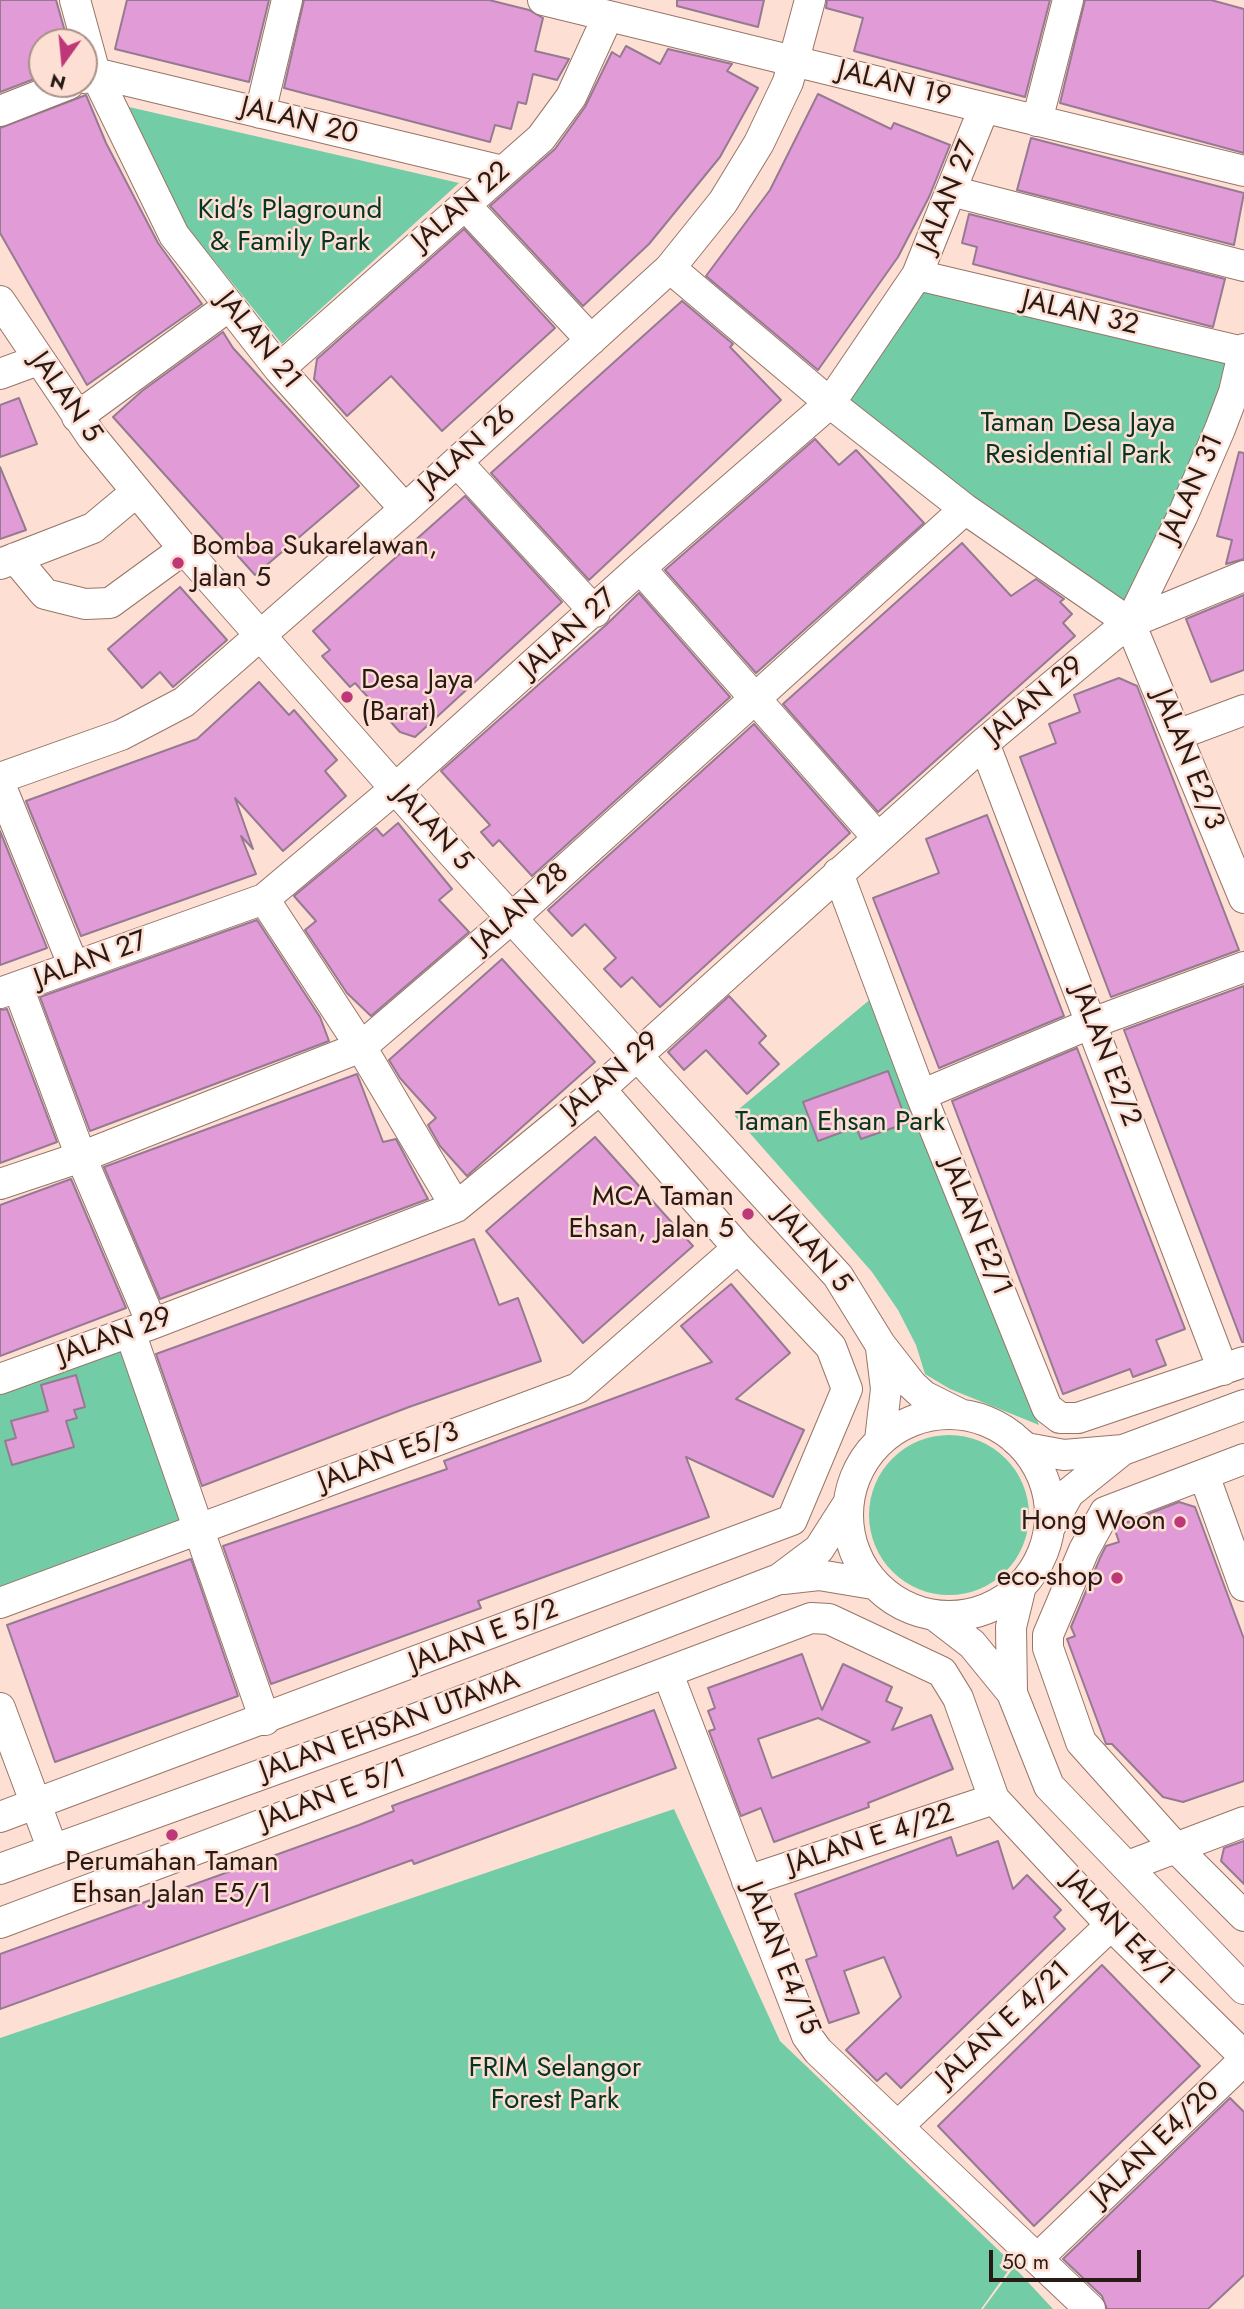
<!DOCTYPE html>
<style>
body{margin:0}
#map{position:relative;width:1244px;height:2309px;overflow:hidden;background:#fedfd3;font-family:Jost,sans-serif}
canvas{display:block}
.north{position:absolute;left:28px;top:28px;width:70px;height:70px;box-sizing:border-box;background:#fedfd3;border:2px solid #a89087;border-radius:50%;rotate:195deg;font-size:19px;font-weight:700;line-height:28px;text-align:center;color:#281a15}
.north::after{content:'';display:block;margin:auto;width:24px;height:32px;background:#be3879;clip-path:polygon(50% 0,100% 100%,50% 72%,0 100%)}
.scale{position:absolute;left:989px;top:2250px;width:152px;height:32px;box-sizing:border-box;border:4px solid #281a15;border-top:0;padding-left:9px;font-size:21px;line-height:24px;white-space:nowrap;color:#281a15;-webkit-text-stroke:5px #fedfd3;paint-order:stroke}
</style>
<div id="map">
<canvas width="1244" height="2309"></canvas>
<div class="north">N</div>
<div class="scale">50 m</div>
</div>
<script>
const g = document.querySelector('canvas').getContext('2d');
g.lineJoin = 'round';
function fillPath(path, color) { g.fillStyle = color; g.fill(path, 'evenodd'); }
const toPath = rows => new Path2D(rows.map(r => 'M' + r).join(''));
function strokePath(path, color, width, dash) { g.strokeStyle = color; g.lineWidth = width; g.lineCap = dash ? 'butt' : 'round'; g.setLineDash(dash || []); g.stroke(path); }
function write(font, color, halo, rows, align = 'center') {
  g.font = font + ' Jost,sans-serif'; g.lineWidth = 5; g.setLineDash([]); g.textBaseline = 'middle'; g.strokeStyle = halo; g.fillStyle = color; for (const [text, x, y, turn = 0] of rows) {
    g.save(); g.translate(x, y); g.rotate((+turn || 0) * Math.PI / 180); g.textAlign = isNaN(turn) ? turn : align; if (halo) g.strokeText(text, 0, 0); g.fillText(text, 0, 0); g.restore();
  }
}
fillPath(toPath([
 [129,107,459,183,282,344,187,227],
 [924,288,1234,362,1125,615,841,402],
 [873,997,943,1189,1039,1425,950,1389,925,1374,916,1345,898,1310,872,1272,733,1114],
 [128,1342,189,1518,0,1592,0,1389],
 '869 1515a80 80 0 1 1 160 0a80 80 0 1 1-160 0Z',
 [674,1809,780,2041,1013,2264,981,2309,0,2309,0,2038],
 [1014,2267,1053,2309,983,2309]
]), '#72cda7');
const building = toPath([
 [0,0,56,0,68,42,42,42,42,76,0,92,0,0],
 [127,0,269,0,249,82,115,49,127,0],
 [304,0,489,0,529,10,543,18,535,51,569,59,557,80,533,74,526,104,518,102,511,129,495,125,490,142,284,88,304,0],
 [677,0,764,0,758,27,677,6,677,0],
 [827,0,1050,0,1025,97,854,51,863,18,826,8,827,0],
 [1085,0,1211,0,1244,9,1244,153,1060,103,1085,0],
 [626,46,660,64,668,49,732,64,727,71,758,88,720,157,649,244,583,306,490,206,555,149,585,107,612,52,620,57,626,46],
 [818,94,891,129,894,123,950,145,929,197,898,257,818,370,706,276,770,190,818,94],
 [86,95,106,143,158,243,202,304,87,385,0,233,0,128,86,95],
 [1031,138,1244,193,1234,245,1017,190,1031,138],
 [969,214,1225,279,1213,327,973,264,977,247,962,243,969,214],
 [464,229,555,328,442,431,391,376,347,416,314,379,317,359,464,229],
 [682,301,733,344,730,347,781,400,589,580,491,473,682,301],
 [223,332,233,348,359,486,255,575,113,417,142,391,223,332],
 [19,398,37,444,0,457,0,405,19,398],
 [815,439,839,465,856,450,924,523,756,673,665,570,815,439],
 [1239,452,1244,453,1244,559,1226,564,1232,540,1217,536,1239,452],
 [0,467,26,530,0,539,0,467],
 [465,496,562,602,415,737,400,732,355,683,350,687,322,656,330,650,313,631,465,496],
 [962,543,1011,596,1036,579,1064,599,1060,602,1072,614,1063,623,1075,636,878,812,783,704,962,543],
 [180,587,227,640,173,687,160,672,142,688,108,649,180,587],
 [639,593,730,697,532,876,499,840,493,846,481,832,490,825,441,771,606,625,639,593],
 [1244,595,1244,670,1211,682,1186,619,1244,595],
 [1119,678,1137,686,1239,950,1111,997,1020,757,1056,743,1049,724,1080,712,1074,695,1119,678],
 [259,682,289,715,294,710,337,760,325,771,346,796,283,851,235,798,253,849,241,836,256,874,81,936,26,801,197,739,259,682],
 [754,724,850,833,660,1007,632,977,621,987,604,969,616,958,585,924,572,936,548,910,754,724],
 [987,815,1064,1016,939,1068,873,898,939,873,926,839,987,815],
 [398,823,452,889,439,900,469,932,371,1016,347,993,305,930,316,921,294,896,376,828,383,836,398,823],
 [0,831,47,948,0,965,0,831],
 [257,920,320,1017,329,1041,90,1131,40,997,257,920],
 [502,959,595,1062,467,1176,440,1146,428,1125,436,1118,400,1078,389,1060,502,959],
 [1244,986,1244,1342,1242,1342,1124,1030,1244,986],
 [729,996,766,1036,759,1043,779,1064,747,1094,706,1050,684,1070,668,1052,729,996],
 [7,1009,57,1142,0,1163,0,1010,7,1009],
 [1077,1048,1185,1329,1156,1340,1166,1365,1133,1377,1130,1369,1063,1394,952,1101,1077,1048],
 [888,1071,907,1123,861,1139,856,1127,818,1141,803,1102,888,1071],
 [357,1074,383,1142,396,1139,428,1199,160,1299,104,1167,357,1074],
 [595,1137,693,1246,583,1343,486,1231,595,1137],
 [71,1179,126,1308,0,1356,0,1205,71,1179],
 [474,1239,499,1305,518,1298,541,1361,409,1407,202,1486,156,1354,474,1239],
 [731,1284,790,1353,736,1399,804,1430,773,1497,686,1457,709,1517,478,1601,481,1608,271,1684,223,1546,447,1469,444,1461,712,1362,681,1326,731,1284],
 [76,1375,85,1407,74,1410,77,1418,66,1421,74,1447,12,1465,5,1441,16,1438,11,1421,48,1411,41,1385,76,1375],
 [1179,1502,1195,1507,1244,1639,1244,1781,1183,1802,1163,1797,1112,1744,1106,1744,1067,1639,1075,1636,1071,1627,1100,1558,1106,1546,1119,1542,1115,1530,1117,1526,1179,1502],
 [191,1559,238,1696,55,1762,7,1625,191,1559],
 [802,1654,822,1710,843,1664,892,1687,886,1701,902,1708,892,1730,931,1715,953,1769,868,1803,869,1807,774,1842,761,1808,741,1816,709,1731,715,1729,708,1711,715,1708,708,1688,802,1654],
 [818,1718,870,1742,772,1778,758,1739,818,1718],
 [654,1710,676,1768,414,1864,412,1860,0,2009,0,1954,359,1825,394,1811,392,1806,654,1710],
 [951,1837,957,1856,998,1841,1013,1889,1027,1875,1061,1910,1054,1917,1065,1929,901,2088,886,2073,877,2081,846,2050,901,1997,884,1957,844,1971,859,2013,829,2023,806,1960,817,1956,795,1894,951,1837],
 [1244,1841,1244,1884,1221,1861,1224,1848,1244,1841],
 [1102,1965,1200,2066,1034,2226,938,2126,1102,1965],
 [1230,2098,1244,2112,1244,2275,1208,2309,1107,2309,1102,2296,1063,2259,1230,2098]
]);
fillPath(building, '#e19cd8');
strokePath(building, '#957a91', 2);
const minor = toPath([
 [75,0,95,73,174,235,279,369,405,509],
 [543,0,1244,171],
 [84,78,95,73,503,171],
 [0,111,69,84],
 [260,113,287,0],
 [1037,121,1068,0],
 [951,191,1244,266],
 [465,205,591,340],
 [670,268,830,403,965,509,1130,623],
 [917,275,1243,352],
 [0,301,92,437,184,549,453,854,838,1276,880,1344,912,1385,924,1396,960,1414],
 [279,369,541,138,571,97,608,16],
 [0,374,38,360],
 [77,417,229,306],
 [457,462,595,612],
 [15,558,45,594,85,604,110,603,184,549],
 [0,564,93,528,135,493],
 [640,568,878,838],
 [1130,623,1244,898],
 [1130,623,1182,517,1220,429,1234,392,1244,349],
 [1177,735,1244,710],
 [984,743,1223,1370],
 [0,778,121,735,184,702,405,509,670,268,723,202,759,143,788,82,810,0],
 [0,784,74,967],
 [838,873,921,1095,1047,1408,1060,1418,1078,1418,1244,1362],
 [264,899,361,1047,456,1207],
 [18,987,81,1157,152,1324],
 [0,993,264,899,396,788,640,568,830,403,917,275,984,108],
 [921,1095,1092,1023,1244,967],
 [0,1184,81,1157,361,1047,513,917,965,509],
 [130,1332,265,1720],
 [0,1379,152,1324,456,1207,600,1089,984,743,1112,636,1130,623,1244,576],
 '848 1515a101 101 0 1 1 202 0a101 101 0 1 1-202 0Z',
 [1015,1439,1026,1448,1064,1455,1123,1450,1244,1405],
 [880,1440,886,1389,881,1348],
 [1244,1459,1105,1512,1084,1550,1048,1635,1048,1648,1081,1742,1176,1848,1244,1916],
 [1204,1475,1244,1586],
 [1050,1527,1069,1493,1120,1452],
 [783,1579,819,1575,873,1584],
 [1021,1586,1011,1627,1012,1693,1049,1786,1244,1989],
 [0,1603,578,1388,738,1248],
 [937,1617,972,1644,1012,1693],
 [668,1674,807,2036,818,2051,1090,2309],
 [0,1708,53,1850],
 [0,1817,792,1520,847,1389,831,1347,738,1248,600,1089],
 [1128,1866,1244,1822],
 [0,1869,412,1720,779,1579,819,1549,849,1502],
 [747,1881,994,1799],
 [0,1923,811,1618,829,1619,942,1672,958,1698,994,1799,1111,1925,1244,2056],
 [898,2126,1111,1925],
 [1038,2258,1244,2060]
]);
strokePath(minor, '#977567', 32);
strokePath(minor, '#fff', 30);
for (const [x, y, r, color] of [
 [178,563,7,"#be3879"],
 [347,697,7,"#be3879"],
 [748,1214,7,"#be3879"],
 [1180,1522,7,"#be3879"],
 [1117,1578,7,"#be3879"],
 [172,1835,7,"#be3879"]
]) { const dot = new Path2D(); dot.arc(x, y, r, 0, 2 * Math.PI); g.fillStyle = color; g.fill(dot); strokePath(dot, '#fedfd3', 2.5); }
write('28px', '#281a15', '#fedfd3', [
 ["JALAN 19",894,85,14],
 ["JALAN 20",299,122,14],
 ["JALAN 27",949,197,-68],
 ["JALAN 22",462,207,-41],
 ["JALAN 32",1080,314,13],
 ["JALAN 21",258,341,51],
 ["JALAN 5",65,398,55],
 ["JALAN 26",468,451,-42],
 ["JALAN 31",1193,489,-66],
 ["JALAN 27",569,634,-42],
 ["JALAN 29",1035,701,-40],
 ["JALAN E2/3",1187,760,68],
 ["JALAN 5",432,829,48],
 ["JALAN 28",521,909,-42],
 ["JALAN 27",91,961,-20],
 ["JALAN E2/2",1105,1056,69],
 ["JALAN 29",611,1077,-41],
 ["JALAN E2/1",975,1227,68],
 ["JALAN 5",812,1250,50],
 ["JALAN 29",115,1337,-20],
 ["JALAN E5/3",389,1458,-21],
 ["JALAN E 5/2",484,1637,-21],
 ["JALAN EHSAN UTAMA",390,1727,-20],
 ["JALAN E 5/1",333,1796,-21],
 ["JALAN E 4/22",871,1840,-18],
 ["JALAN E4/1",1118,1929,46],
 ["JALAN E4/15",780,1959,68],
 ["JALAN E 4/21",1004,2025,-43],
 ["JALAN E4/20",1156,2145,-44]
]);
write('28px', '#073525', '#fedfd3', [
 ["Kid's Plaground",290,211],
 ["& Family Park",290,243],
 ["Taman Desa Jaya",1078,424],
 ["Residential Park",1078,456],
 ["Taman Ehsan Park",840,1123],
 ["FRIM Selangor",555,2069],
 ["Forest Park",555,2101]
]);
write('28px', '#281a15', '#fedfd3', [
 ["Bomba Sukarelawan,",192,547,"left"],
 ["Jalan 5",192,579,"left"],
 ["Desa Jaya",361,681,"left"],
 ["(Barat)",361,713,"left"],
 ["MCA Taman",734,1198],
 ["Ehsan, Jalan 5",734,1230],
 ["Hong Woon",1166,1522],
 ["eco-shop",1103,1578],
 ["Perumahan Taman",172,1863,"center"],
 ["Ehsan Jalan E5/1",172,1895,"center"]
], 'right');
</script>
